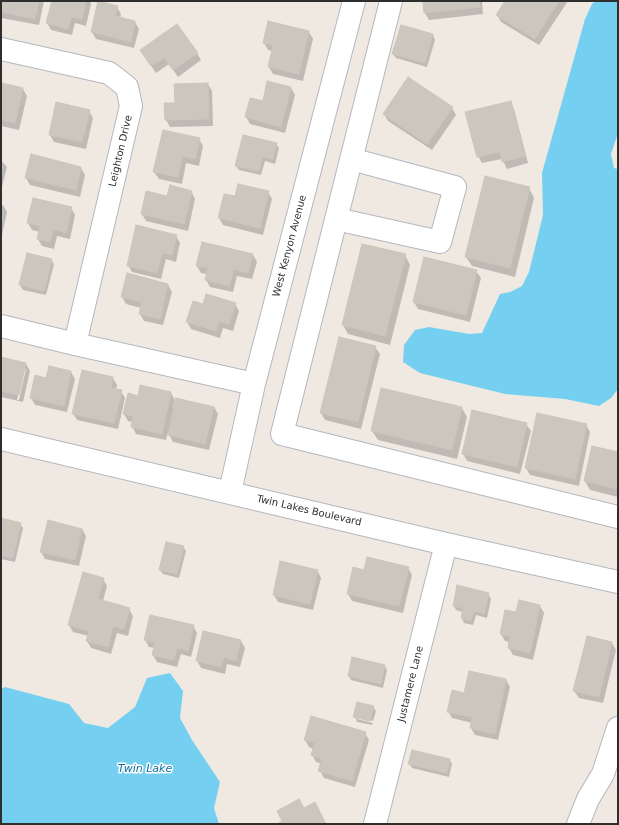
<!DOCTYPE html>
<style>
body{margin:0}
#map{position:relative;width:619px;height:825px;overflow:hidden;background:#efe9e1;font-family:"DejaVu Sans",sans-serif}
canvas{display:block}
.frame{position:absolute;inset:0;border:2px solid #2e2e2e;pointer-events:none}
</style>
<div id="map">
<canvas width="619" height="825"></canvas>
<div class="frame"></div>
</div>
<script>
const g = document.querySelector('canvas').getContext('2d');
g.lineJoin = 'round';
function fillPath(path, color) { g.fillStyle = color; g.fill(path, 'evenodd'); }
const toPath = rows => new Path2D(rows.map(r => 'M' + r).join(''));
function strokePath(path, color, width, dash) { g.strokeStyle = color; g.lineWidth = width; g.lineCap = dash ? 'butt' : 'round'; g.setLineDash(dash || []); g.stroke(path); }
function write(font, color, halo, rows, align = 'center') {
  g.font = font + ' "DejaVu Sans",sans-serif'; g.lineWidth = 3; g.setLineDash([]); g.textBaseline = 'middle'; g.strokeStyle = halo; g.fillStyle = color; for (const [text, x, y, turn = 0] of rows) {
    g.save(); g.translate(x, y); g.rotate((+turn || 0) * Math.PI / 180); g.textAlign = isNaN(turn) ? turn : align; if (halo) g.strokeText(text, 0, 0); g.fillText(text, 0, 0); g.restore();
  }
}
fillPath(toPath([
 [596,1,618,1,618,133,611,154,614,168,618,169,618,389,611,398,599,406,565,399,505,394,420,373,403,362,404,345,415,330,429,327,469,334,482,333,500,294,510,292,522,286,529,272,543,215,542,173,585,19,592,4],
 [170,673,183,691,180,718,192,740,220,782,214,808,219,824,1,824,1,689,5,687,69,704,84,723,108,728,135,707,147,678]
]), '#75cff0');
fillPath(toPath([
 [1,1,44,1,39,25,1,18],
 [53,1,90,1,91,4,86,26,75,23,72,35,51,30,47,23],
 [424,1,482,1,483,14,429,20,425,13],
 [506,1,568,1,539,45,501,22,497,15],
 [117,7,121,14,120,18,135,22,139,29,134,48,96,39,92,32],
 [401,26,433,35,435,40,427,67,396,58,393,54],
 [309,32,313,39,303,81,273,74,269,67,273,51,268,50,264,43],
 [141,51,197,53,201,60,178,77,169,64,156,73],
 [3,84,23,89,27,96,19,130,1,126,1,93],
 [208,84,212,91,213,126,170,127,166,120,176,104],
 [291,88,295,95,285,133,250,124,246,117,263,102],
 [510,102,514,109,528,163,507,169,502,159,482,163,478,156],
 [452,108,456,115,432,150,388,121,384,114],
 [89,111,93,118,86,149,54,142,50,135],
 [199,139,203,146,199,166,186,163,182,184,159,179,154,172],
 [276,144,279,148,275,164,265,161,261,175,239,170,236,166],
 [1,160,7,167,2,187,1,187],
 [81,168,85,175,80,197,30,185,26,178],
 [529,188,534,198,515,277,472,266,466,257],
 [191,191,195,199,188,231,146,221,142,214,168,198],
 [268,192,272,199,263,235,223,225,219,218,235,197],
 [1,205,3,205,7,212,2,235],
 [71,208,75,215,70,239,57,236,54,249,42,246,38,239,40,232,32,230,28,223],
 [176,236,180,243,176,262,166,259,161,279,132,272,128,265],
 [253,255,257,262,252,279,237,276,233,292,210,287,206,280,207,274,201,273,197,266],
 [405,255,410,265,390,345,348,334,343,325],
 [51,260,54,264,46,295,23,290,20,285],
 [476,271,481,278,470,322,418,309,414,302],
 [168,285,172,292,163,325,144,321,140,314,141,308,126,304,122,297],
 [235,304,239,311,233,331,223,328,220,338,191,329,187,322,203,305],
 [375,347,380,354,361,429,325,420,321,413],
 [1,358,26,364,30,371,23,402,1,397],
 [24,369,26,369,19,400,17,400],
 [50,367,71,372,75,379,67,412,35,405,31,398,47,379],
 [113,378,117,385,116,390,121,391,125,398,118,429,77,420,73,413],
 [171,393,175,400,173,407,214,407,218,414,209,450,173,442,168,433,166,440,136,434,132,426,133,422,128,421,124,414,139,397],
 [462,408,467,417,457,459,378,440,372,431],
 [526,424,531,431,520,474,467,461,463,454],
 [586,425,590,432,579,486,530,475,526,468],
 [618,453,618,497,590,490,585,481],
 [1,519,20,524,23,528,15,562,1,559],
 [82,529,86,536,79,566,45,559,41,552],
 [183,547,186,551,179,578,163,574,160,570],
 [408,568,412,575,403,613,352,601,348,594,365,571],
 [317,570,321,578,313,610,278,602,274,595],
 [103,579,107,586,103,601,129,609,133,616,128,636,117,633,111,654,91,648,87,641,89,636,73,632,69,625],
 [488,594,491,599,487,618,476,615,473,625,464,623,462,618,463,612,456,610,454,606],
 [540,606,544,613,533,660,513,655,509,648,510,642,505,641,501,634,517,613],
 [193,626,197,633,191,657,181,654,177,667,157,662,153,655,155,648,149,647,145,640],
 [241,641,245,648,240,667,227,664,225,674,201,668,197,661],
 [612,643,616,650,603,703,579,698,574,691],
 [385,666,387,670,383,688,351,680,349,676],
 [506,680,510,687,498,740,475,735,471,728,472,723,452,718,448,711,465,694],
 [373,707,376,711,373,721,357,717,357,719,373,723,372,725,357,722,355,717],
 [365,733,369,740,355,787,324,778,320,771,322,764,316,762,312,755,314,749,309,747,305,740],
 [450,760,452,764,449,777,412,768,409,763]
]), '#0003');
const building = toPath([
 [1,1,39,1,35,19,1,12,1,1],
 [52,1,86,1,82,19,71,17,68,29,46,23,52,1],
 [98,1,118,6,115,16,135,21,131,42,91,32,98,1],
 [423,1,479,1,480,7,424,13,423,1],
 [505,1,559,1,535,39,496,15,505,1],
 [268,21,309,31,299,74,268,67,273,45,263,43,268,21],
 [177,24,198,53,173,70,164,58,151,66,140,50,177,24],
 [401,25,433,34,425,63,392,54,401,25],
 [408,77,453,107,427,144,383,114,408,77],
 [267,81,291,87,281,127,245,117,250,98,263,101,267,81],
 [2,83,23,88,15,123,1,120,2,83],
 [208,83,209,119,165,120,164,103,175,103,174,84,208,83],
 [511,101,525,156,502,162,500,152,477,157,465,112,511,101],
 [56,102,90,110,82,142,49,135,56,102],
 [163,130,200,138,195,159,182,156,178,177,153,172,163,130],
 [243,135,277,143,273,159,262,157,259,171,235,166,243,135],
 [31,154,81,167,76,190,25,178,31,154],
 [485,176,530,187,510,268,465,257,485,176],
 [238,184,269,191,260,228,218,218,224,194,235,196,238,184],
 [170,185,192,191,184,224,141,214,146,191,167,196,170,185],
 [33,198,72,207,66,233,53,229,50,242,37,239,40,226,27,223,33,198],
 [136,225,177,235,172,255,162,253,157,273,127,266,136,225],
 [202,242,253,254,248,273,234,269,229,286,205,280,208,268,196,266,202,242],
 [362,244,406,254,385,336,342,325,362,244],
 [27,253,52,259,44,291,19,285,27,253],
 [424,257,477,270,466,315,413,302,424,257],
 [127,273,168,284,160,319,139,314,142,302,121,297,127,273],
 [206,294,236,303,229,324,219,321,216,331,186,322,193,301,203,304,206,294],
 [339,337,376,346,358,422,320,413,339,337],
 [1,357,26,363,19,395,1,391,1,357],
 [49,366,71,371,64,406,30,398,35,375,46,378,49,366],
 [82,370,113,377,111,388,122,390,114,423,72,414,82,370],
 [140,385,171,392,162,434,131,427,133,416,123,414,128,393,138,396,140,385],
 [381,388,462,407,452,450,371,431,381,388],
 [176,398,214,407,205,444,168,435,176,398],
 [472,410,527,423,517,467,462,454,472,410],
 [537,413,587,424,575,479,525,468,537,413],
 [592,446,618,452,618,489,584,481,592,446],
 [1,518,21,523,13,558,1,556,1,518],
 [48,520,82,529,75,560,40,552,48,520],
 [166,542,184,546,177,574,159,570,166,542],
 [367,557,409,567,399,606,347,594,353,567,364,570,367,557],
 [280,561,318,570,310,604,273,595,280,561],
 [83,572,104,578,98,599,130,608,124,629,113,626,108,647,86,641,89,631,68,625,83,572],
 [457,585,489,593,484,614,474,611,471,621,461,618,463,608,453,606,457,585],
 [519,600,540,605,530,653,508,648,510,636,500,634,505,610,516,612,519,600],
 [150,615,194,625,188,651,177,648,174,660,152,655,155,643,144,640,150,615],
 [203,631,241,640,236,661,224,657,221,667,196,661,203,631],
 [587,636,612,642,599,697,573,691,587,636],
 [352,657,385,665,381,684,348,676,352,657],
 [469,671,506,679,495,734,470,728,472,717,447,712,452,690,464,693,469,671],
 [357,702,374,706,370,721,353,717,357,702],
 [311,716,366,732,352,781,318,771,322,759,311,755,315,743,304,740,311,716],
 [412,750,450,759,447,773,408,764,412,750],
 [299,799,304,808,315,802,326,824,277,824,282,821,277,811,299,799]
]);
fillPath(building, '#cbc7bf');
strokePath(building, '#cbc5ba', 1);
const minor = toPath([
 [391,1,282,434,618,517],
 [1,49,109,73,127,87,131,106,75,344,1,326],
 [336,219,440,242,455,187,351,159],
 [75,344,254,384],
 [1,439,446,544,618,582],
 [230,492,254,384,354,1],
 [375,824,446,544],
 [578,824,588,799,603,774,618,728]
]);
strokePath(minor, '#b4b7c1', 24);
strokePath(minor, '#fff', 22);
write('10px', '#2e2e2e', '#fff', [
 ["Leighton Drive",121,151,-77],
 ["West Kenyon Avenue",290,246,-75],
 ["Twin Lakes Boulevard",309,511,13],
 ["Justamere Lane",411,684,-76]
]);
write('italic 11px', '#0d6fa3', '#fff', [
 ["Twin Lake",145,769]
]);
</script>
